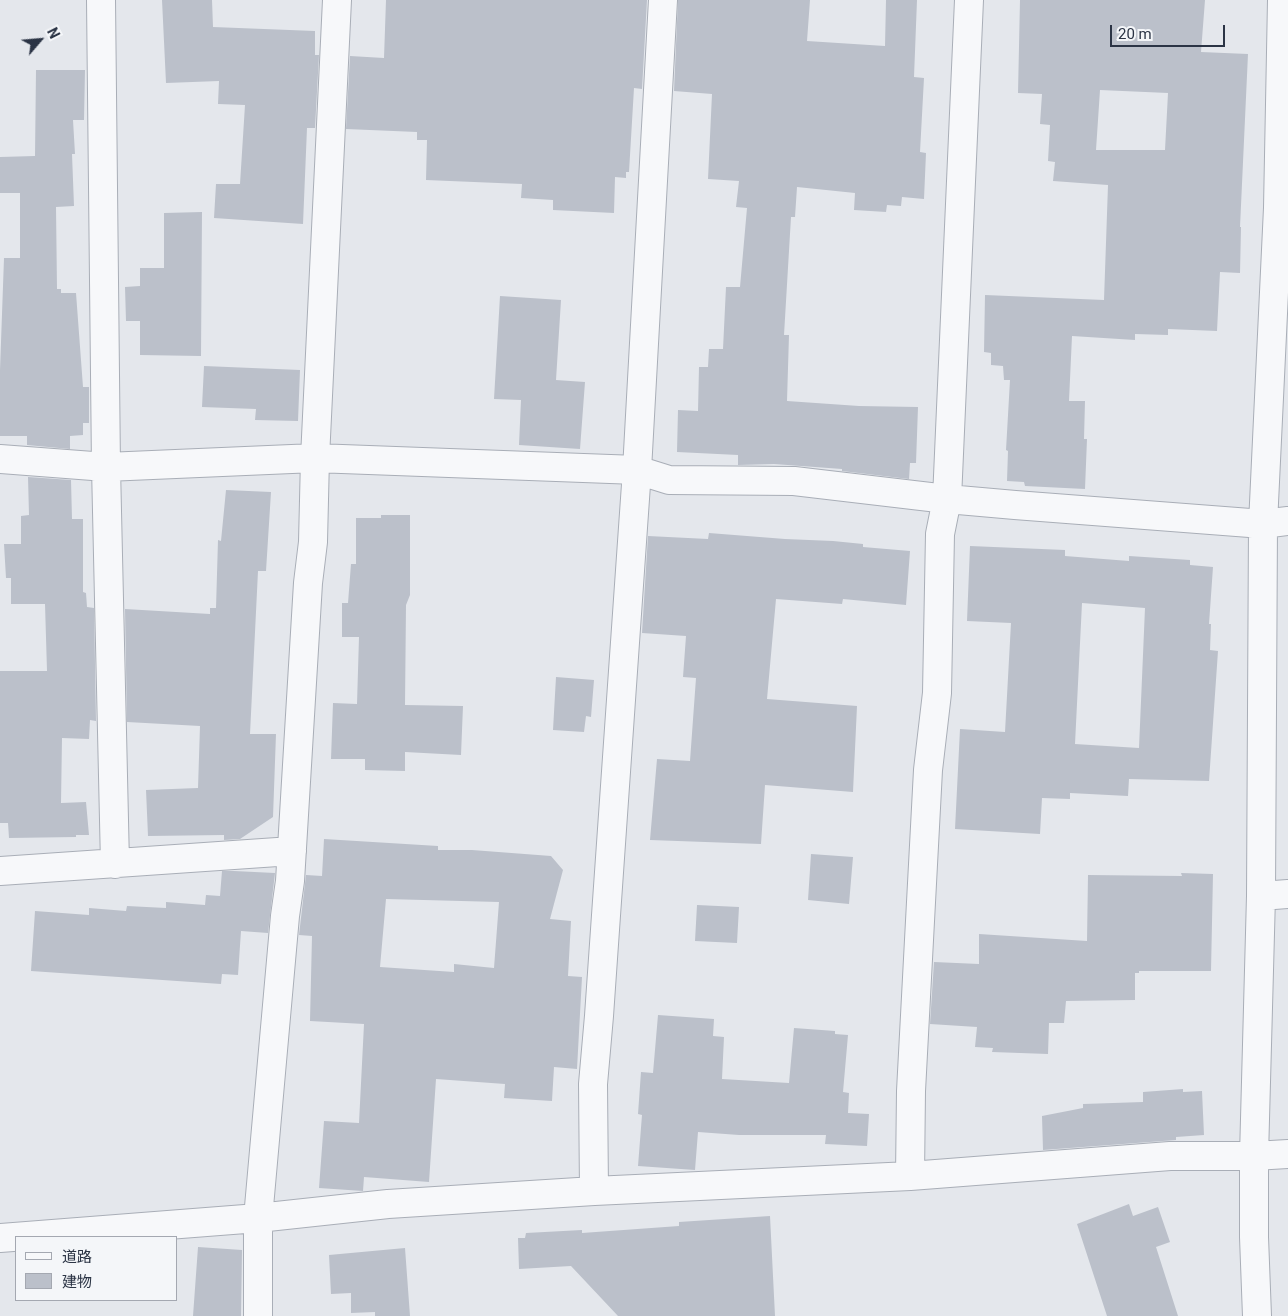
<!DOCTYPE html>
<meta charset="utf-8">
<style>
body{margin:0}
#map{position:relative;width:1288px;height:1316px;overflow:hidden;background:#e4e7ec;font-family:Roboto,"Noto Sans JP",sans-serif}
canvas{display:block}
.legend{position:absolute;left:15px;top:1236px;width:162px;height:65px;box-sizing:border-box;background:#f4f6f9;border:1px solid #a4a8b1;margin:0;padding:6px 9px;list-style:none;font-size:15px;color:#2b3445}
.legend li{display:flex;align-items:center;gap:10px;height:25px}
.legend b{width:25px;border:1px solid #a4a8b1}
.north{position:absolute;left:15px;top:15px;width:50px;height:50px;-webkit-text-stroke:4px #f4f6f9;paint-order:stroke;rotate:63deg;font-size:14px;font-weight:700;line-height:20px;text-align:center;color:#2b3445}
.north::after{content:'';display:block;margin:auto;width:18px;height:22px;background:#2b3445;clip-path:polygon(50% 0,100% 100%,50% 72%,0 100%)}
.scale{position:absolute;left:1110px;top:25px;width:115px;height:22px;box-sizing:border-box;border:2px solid #2b3445;border-top:0;padding-left:6px;font-size:15px;line-height:18px;white-space:nowrap;color:#2b3445;-webkit-text-stroke:4px #f4f6f9;paint-order:stroke}
</style>
<div id="map">
<canvas width="1288" height="1316"></canvas>
<ul class="legend">
<li><b style="height:6px;background:#f7f8fa"></b>道路</li>
<li><b style="height:14px;background:#bbc0ca"></b>建物</li>
</ul>
<div class="north">N</div>
<div class="scale">20 m</div>
</div>
<script>
const g = document.querySelector('canvas').getContext('2d');
g.lineJoin = 'round';
function fillPath(path, color) { g.fillStyle = color; g.fill(path, 'evenodd'); }
const toPath = rows => new Path2D(rows.map(r => 'M' + r).join(''));
function strokePath(path, color, width, dash) { g.strokeStyle = color; g.lineWidth = width; g.lineCap = dash ? 'butt' : 'round'; g.setLineDash(dash || []); g.stroke(path); }
fillPath(toPath([
 [162,0,212,0,213,27,315,31,315,55,319,55,315,128,307,128,303,224,214,218,216,184,240,184,245,105,218,104,219,81,166,83],
 [386,0,647,0,642,89,634,88,629,172,626,172,626,178,615,177,614,213,553,210,553,200,521,198,522,184,426,180,427,140,417,140,417,132,346,129,350,56,384,58],
 [678,0,810,0,807,41,885,46,886,0,917,0,914,77,924,78,920,152,926,153,924,199,902,197,901,206,887,205,886,212,854,210,855,193,797,187,795,217,791,217,784,335,789,335,787,401,859,406,918,407,916,463,910,463,909,479,842,471,842,469,774,464,738,465,738,455,677,452,678,410,698,411,699,367,708,367,709,349,723,349,726,287,740,287,747,208,736,207,739,181,708,179,712,94,674,91],
 [1020,0,1205,0,1201,52,1248,54,1240,227,1241,227,1240,273,1220,272,1217,331,1168,329,1168,335,1135,334,1135,340,1072,336,1069,401,1085,401,1084,439,1087,439,1085,489,1025,486,1024,482,1007,481,1008,451,1006,450,1010,380,1004,380,1003,366,991,365,991,353,984,352,985,295,1104,300,1108,185,1053,181,1055,162,1048,161,1050,125,1040,124,1042,94,1018,93],
 [1100,90,1168,93,1165,150,1096,150],
 [36,70,85,70,84,120,73,120,75,154,72,154,74,206,56,207,57,289,61,289,61,293,76,293,83,387,89,387,89,423,83,423,83,435,70,436,70,449,27,445,27,436,0,436,0,370,4,258,20,258,20,193,0,193,0,157,35,156],
 [202,212,201,356,140,355,140,321,126,321,125,287,140,286,140,268,164,268,164,213],
 [500,296,561,300,556,380,585,382,580,449,519,445,521,400,494,399],
 [204,366,300,370,298,421,255,420,256,409,202,407],
 [28,477,71,480,72,519,83,519,83,592,86,593,87,607,94,608,96,721,90,720,89,739,62,738,61,803,86,802,89,835,76,835,76,837,9,838,8,823,0,823,0,671,47,671,45,604,11,604,11,578,6,578,4,544,21,544,21,516,29,515],
 [226,490,271,492,266,571,258,571,250,734,276,734,273,817,240,839,224,840,224,835,148,836,146,790,198,788,200,726,127,722,125,609,210,614,210,608,216,608,218,540,221,541],
 [381,515,410,515,410,595,406,605,405,705,463,706,461,755,405,752,405,771,365,770,365,759,331,759,333,703,357,704,359,637,342,637,342,603,348,603,351,564,356,564,356,518,381,518],
 [709,533,785,539,833,541,863,544,863,547,910,551,906,605,843,599,842,604,776,599,767,699,857,706,853,792,765,785,761,844,650,840,657,759,690,761,696,678,683,677,686,636,642,633,648,536,708,539],
 [970,546,1065,550,1065,556,1129,561,1129,556,1190,560,1190,565,1213,567,1209,624,1211,624,1210,650,1218,651,1209,781,1129,779,1128,796,1070,793,1070,799,1042,798,1040,834,955,829,960,729,1005,732,1011,623,967,621],
 [1082,603,1145,608,1139,748,1075,744],
 [556,677,594,680,591,717,586,716,584,732,553,730],
 [324,839,438,846,438,850,472,850,551,856,563,870,550,919,571,921,568,976,582,977,577,1069,554,1067,552,1101,504,1098,505,1084,436,1079,429,1182,364,1177,363,1191,319,1188,324,1121,359,1123,364,1024,310,1021,312,936,299,935,306,875,322,876],
 [386,899,499,902,494,968,454,964,454,972,380,967],
 [811,854,853,857,849,904,808,900],
 [222,871,234,871,275,873,268,933,241,931,238,975,222,974,221,984,31,971,35,911,89,915,89,908,126,911,127,906,166,908,166,902,205,905,206,895,220,896],
 [1181,873,1213,874,1211,971,1139,971,1139,973,1135,973,1135,1000,1066,1001,1064,1023,1049,1023,1048,1054,992,1052,993,1048,975,1047,977,1027,930,1024,934,962,979,964,979,934,1087,941,1088,875,1182,876],
 [697,905,739,907,737,943,695,941],
 [658,1015,714,1019,713,1036,724,1037,722,1079,789,1083,794,1028,835,1031,835,1034,848,1035,843,1092,849,1093,848,1113,869,1114,867,1146,825,1144,826,1135,739,1135,698,1132,695,1170,638,1166,642,1115,638,1114,641,1072,653,1073],
 [1183,1089,1183,1092,1202,1091,1204,1135,1176,1137,1176,1140,1043,1150,1042,1116,1083,1108,1083,1104,1143,1102,1143,1092],
 [1129,1204,1133,1216,1158,1207,1170,1242,1156,1247,1178,1316,1107,1316,1077,1224],
 [770,1216,775,1316,618,1316,571,1266,519,1269,518,1238,525,1238,526,1233,582,1230,582,1233,679,1226,679,1222],
 [198,1247,242,1250,241,1316,193,1316],
 [405,1248,410,1316,375,1316,375,1312,351,1313,351,1293,331,1294,329,1255]
]), '#bbc0ca');
const street = toPath([
 [101,0,106,467,115,864],
 [0,459,106,467,315,458,637,470,669,480,794,481,947,499,1015,505,1263,524,1288,521],
 [0,871,292,851],
 [1261,896,1288,894],
 [910,1176,911,1091,928,770,937,693,940,534,947,499,969,0],
 [594,1191,593,1084,599,1016,637,470,663,0],
 [0,1238,258,1218,388,1204,594,1191,910,1176,1170,1156,1254,1156,1288,1154],
 [258,1316,258,1218,285,916,290,881,308,583,313,542,315,458,337,0],
 [1257,1316,1254,1237,1254,1156,1261,896,1263,524,1278,208,1282,0]
]);
strokePath(street, '#a9aeb7', 30);
strokePath(street, '#f7f8fa', 28);
</script>
